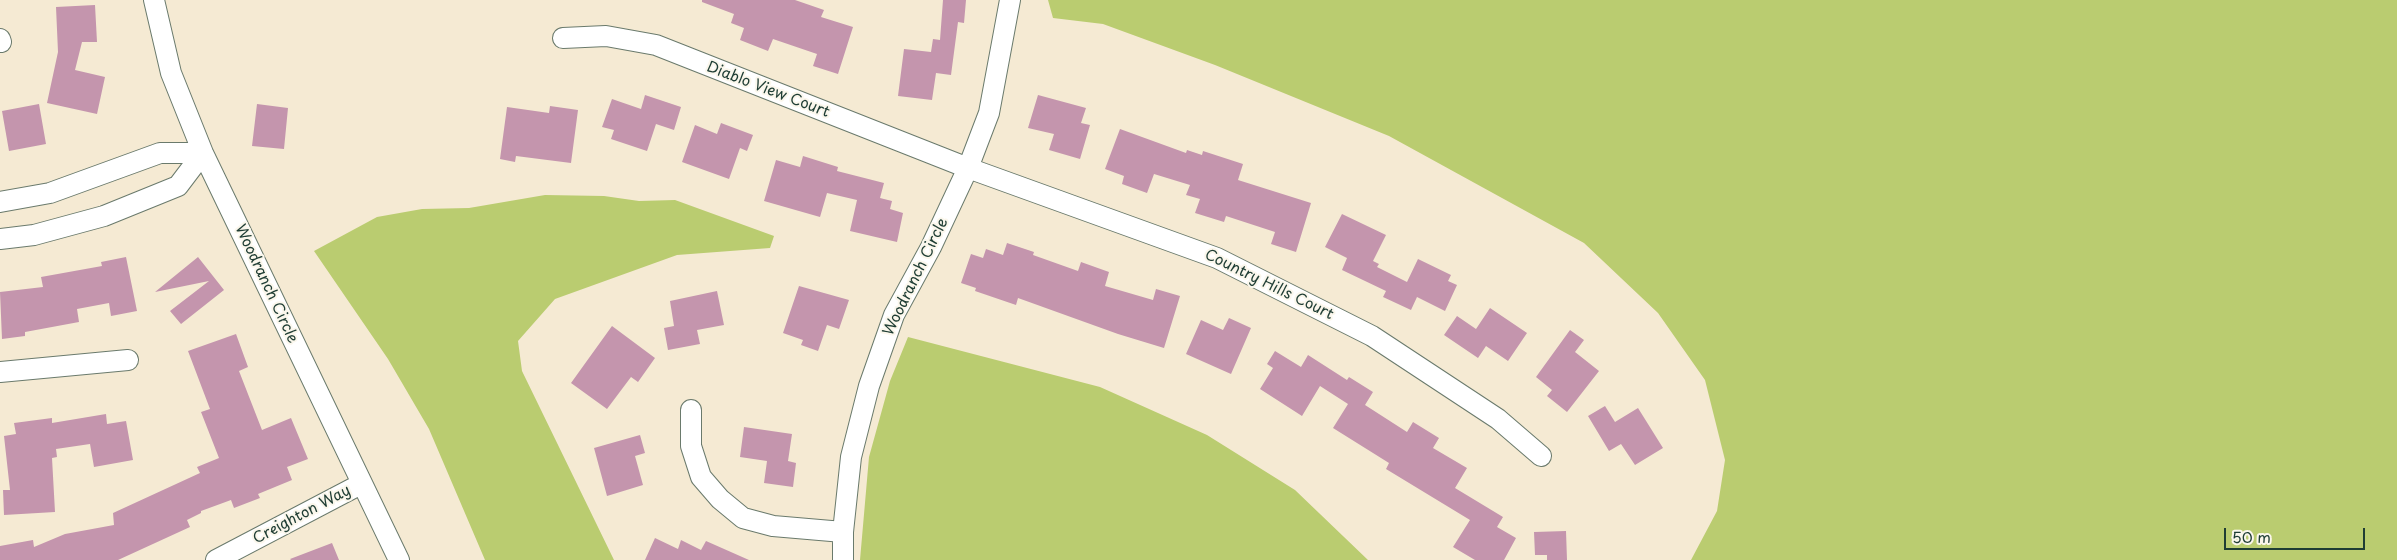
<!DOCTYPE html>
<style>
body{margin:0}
#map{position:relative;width:2397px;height:560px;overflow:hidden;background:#f5ead3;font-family:"Playpen Sans",sans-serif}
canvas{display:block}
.scale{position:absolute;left:2224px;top:528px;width:141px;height:22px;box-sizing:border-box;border:2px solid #1f3d34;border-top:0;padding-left:6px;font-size:15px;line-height:18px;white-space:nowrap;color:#1f3d34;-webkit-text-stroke:4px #fbf7ec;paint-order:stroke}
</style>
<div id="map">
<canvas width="2397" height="560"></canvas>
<div class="scale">50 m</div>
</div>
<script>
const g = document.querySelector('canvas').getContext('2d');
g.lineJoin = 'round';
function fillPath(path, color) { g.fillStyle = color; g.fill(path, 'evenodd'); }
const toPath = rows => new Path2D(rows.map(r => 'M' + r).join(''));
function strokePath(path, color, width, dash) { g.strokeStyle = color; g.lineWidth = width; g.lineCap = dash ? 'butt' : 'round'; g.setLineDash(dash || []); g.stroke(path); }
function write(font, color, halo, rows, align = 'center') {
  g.font = font + ' "Playpen Sans",sans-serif'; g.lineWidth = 4; g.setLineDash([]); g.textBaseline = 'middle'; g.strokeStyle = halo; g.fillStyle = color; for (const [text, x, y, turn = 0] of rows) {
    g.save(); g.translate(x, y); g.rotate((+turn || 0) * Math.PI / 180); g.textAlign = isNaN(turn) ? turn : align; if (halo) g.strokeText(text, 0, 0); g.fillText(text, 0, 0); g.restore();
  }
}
fillPath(toPath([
 [1048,0,2397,0,2397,560,1691,560,1717,511,1725,460,1705,380,1658,313,1584,243,1389,136,1215,65,1103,24,1053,18],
 [545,195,604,196,639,201,675,200,774,236,770,248,677,255,555,299,518,341,522,371,614,560,485,560,429,429,388,359,314,251,377,217,422,209,469,208],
 [908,337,1100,387,1207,435,1295,490,1368,560,860,560,869,457,890,381]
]), '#bacc70');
fillPath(toPath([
 [702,0,795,0,824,10,821,17,853,27,838,74,813,66,817,54,773,39,768,51,740,40,744,28,731,23,734,14,702,2],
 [943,0,966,0,964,23,958,22,951,75,936,73,932,100,898,96,904,49,931,52,933,39,940,40],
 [95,5,97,42,82,42,75,70,105,77,97,114,47,103,58,52,56,7],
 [645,95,681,107,674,130,656,124,647,151,611,139,614,130,602,127,612,99,641,109],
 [1038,95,1086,108,1081,123,1090,125,1080,159,1049,150,1054,134,1028,128],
 [39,104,46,144,9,151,2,111],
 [257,104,288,108,284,149,252,146],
 [550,106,578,110,571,163,516,156,515,162,500,159,507,107,549,113],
 [721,123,753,135,747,151,740,148,729,179,682,162,695,125,717,134],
 [1120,129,1186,153,1187,150,1202,155,1203,151,1243,164,1238,180,1311,203,1296,252,1271,244,1275,232,1226,216,1224,222,1195,213,1200,199,1186,195,1190,185,1154,174,1147,193,1122,184,1124,176,1105,169],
 [803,156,838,167,837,171,884,183,880,198,892,201,890,209,903,213,897,242,850,231,857,200,827,193,820,217,764,201,776,160,800,167],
 [1342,214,1386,235,1373,261,1379,264,1377,267,1407,282,1418,259,1451,275,1448,281,1457,285,1445,311,1417,297,1411,310,1383,297,1386,291,1342,270,1347,258,1325,247],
 [1007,243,1034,252,1033,255,1078,271,1081,262,1109,272,1105,286,1153,300,1156,289,1180,296,1164,348,1118,334,1018,298,1016,305,975,291,976,288,961,283,971,254,983,258,986,249,1003,255],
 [126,257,137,311,111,316,109,303,77,309,79,322,25,332,25,336,2,339,0,292,43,287,41,277,102,266,101,262],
 [198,257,224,290,181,324,170,311,209,281,155,292],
 [799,286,849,300,839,329,827,325,818,351,801,345,803,340,783,333],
 [717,291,724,325,697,330,700,344,668,350,664,328,674,326,670,301],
 [1490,308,1527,333,1508,361,1486,346,1478,358,1444,335,1457,316,1476,329],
 [1229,318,1251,328,1231,374,1186,354,1201,320,1223,330],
 [612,326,655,358,638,382,631,377,607,409,571,383],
 [1570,330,1584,340,1575,352,1599,371,1567,412,1547,396,1552,390,1536,377],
 [236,334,248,367,239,371,262,430,291,418,308,459,287,467,292,480,258,494,260,498,234,508,231,500,201,511,201,513,187,520,190,527,118,560,0,560,0,546,33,540,34,547,65,534,114,525,113,513,200,473,197,467,219,458,201,412,210,409,188,351],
 [1275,351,1301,367,1308,355,1347,380,1349,377,1373,392,1365,405,1407,432,1413,422,1439,438,1433,448,1467,468,1455,488,1503,517,1497,527,1516,538,1504,560,1475,560,1453,547,1470,520,1386,469,1389,463,1333,428,1348,404,1320,386,1302,416,1260,389,1273,368,1267,364],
 [1605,406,1615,422,1638,408,1663,448,1635,465,1621,444,1609,451,1588,416],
 [106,414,107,424,126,421,133,460,94,467,90,444,56,449,57,457,52,458,55,512,4,515,3,490,10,490,4,436,16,434,14,423,52,418,52,423],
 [744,427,792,434,788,461,796,463,793,487,764,483,767,461,740,457],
 [640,435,645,453,635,456,643,485,607,496,594,448],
 [1566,531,1567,560,1547,560,1547,555,1535,555,1534,532],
 [655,538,678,549,681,540,701,550,706,541,749,560,645,560],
 [332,543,339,560,291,560,290,559]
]), '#c495ad');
const minor = toPath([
 [154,0,171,73,203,153,399,560],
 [563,38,606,36,656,45,968,168,1217,258,1372,336,1498,419,1541,456],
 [0,39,1,42],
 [0,202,50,193,160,153,203,153],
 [0,239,34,235,104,216,178,186,203,153],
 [0,372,128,360],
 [691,410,691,446,701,477,720,499,743,518,773,526,843,532],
 [216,560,361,484],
 [843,560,843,532,851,457,869,386,894,315,931,247,968,168,989,113,1010,0]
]);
strokePath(minor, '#6a7a6c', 22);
strokePath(minor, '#fff', 20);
write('15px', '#1f3d34', '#fbf7ec', [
 ["Diablo View Court",768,90,21],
 ["Woodranch Circle",916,277,-64],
 ["Woodranch Circle",266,284,65],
 ["Country Hills Court",1269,285,26],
 ["Creighton Way",302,515,-28]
]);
</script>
